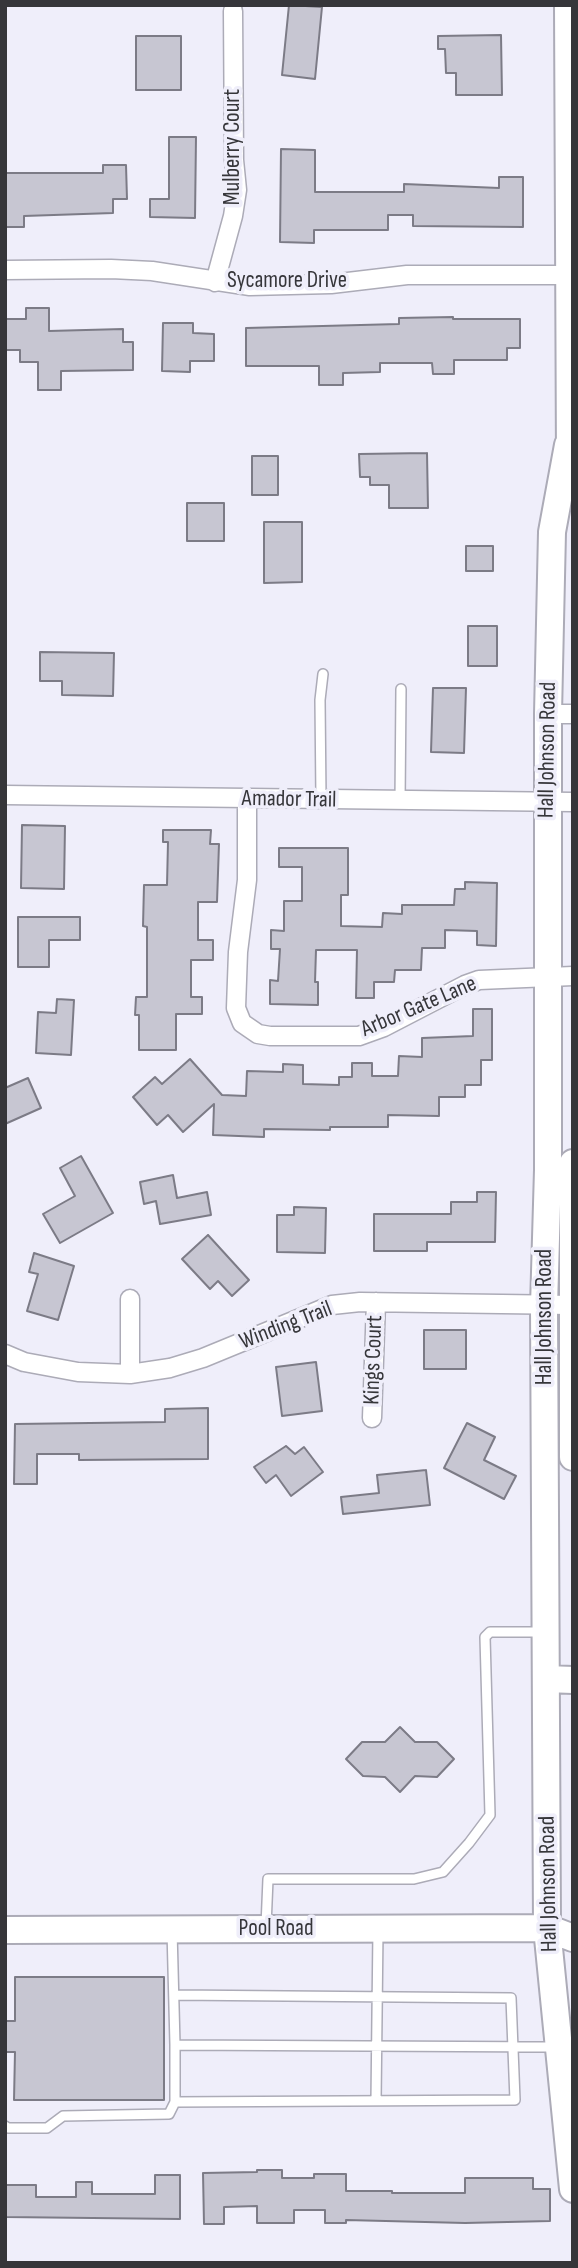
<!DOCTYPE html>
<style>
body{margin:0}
#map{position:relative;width:578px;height:2268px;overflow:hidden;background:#efeefa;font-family:"Sofia Sans Condensed",sans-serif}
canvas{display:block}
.frame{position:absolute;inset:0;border:7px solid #36363a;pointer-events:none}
</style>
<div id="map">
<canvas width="578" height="2268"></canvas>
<div class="frame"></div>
</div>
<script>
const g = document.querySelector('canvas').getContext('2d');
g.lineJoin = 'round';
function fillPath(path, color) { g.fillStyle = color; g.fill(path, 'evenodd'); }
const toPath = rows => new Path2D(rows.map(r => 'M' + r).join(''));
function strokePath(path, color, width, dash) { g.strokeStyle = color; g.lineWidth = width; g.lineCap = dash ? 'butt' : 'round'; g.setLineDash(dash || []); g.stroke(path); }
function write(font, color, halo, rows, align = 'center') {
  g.font = font + ' "Sofia Sans Condensed",sans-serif'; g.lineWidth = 7; g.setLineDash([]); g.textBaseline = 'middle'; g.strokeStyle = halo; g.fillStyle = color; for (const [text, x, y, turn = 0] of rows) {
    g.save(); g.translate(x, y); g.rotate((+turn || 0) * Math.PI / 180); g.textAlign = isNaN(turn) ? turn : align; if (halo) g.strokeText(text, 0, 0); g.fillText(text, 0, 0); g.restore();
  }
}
const building = toPath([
 [289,5,322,7,315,79,282,75,289,5],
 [501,35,502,95,456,95,456,73,446,73,445,49,438,49,438,36,501,35],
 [136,36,181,36,181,90,136,90,136,36],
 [169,137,196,137,195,218,150,217,150,199,169,199,169,137],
 [281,149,315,150,315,192,404,192,404,184,499,188,499,177,523,177,523,227,413,226,413,215,388,215,388,230,314,230,314,243,280,242,281,149],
 [103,165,126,165,127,199,113,199,113,213,24,216,24,227,5,227,5,173,103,173,103,165],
 [26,308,49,308,49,331,123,329,123,342,133,342,133,370,61,371,61,390,38,390,38,362,20,362,20,350,5,350,5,319,26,319,26,308],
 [453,317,453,319,520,319,520,348,507,348,507,360,454,360,454,374,433,374,432,363,380,363,380,372,343,373,343,385,319,385,319,366,246,366,246,328,399,324,399,318,453,317],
 [163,323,193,323,193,333,214,334,214,361,190,361,190,372,162,371,163,323],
 [427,453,428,508,389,508,389,485,370,485,370,477,360,477,359,454,427,453],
 [252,456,278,456,278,495,252,495,252,456],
 [187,503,224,503,224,541,187,541,187,503],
 [264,522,302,522,302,582,264,583,264,522],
 [466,546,493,546,493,571,466,571,466,546],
 [468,626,497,626,497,666,468,666,468,626],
 [40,652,114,653,113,696,62,695,62,681,40,681,40,652],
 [433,688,466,688,464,753,431,752,433,688],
 [22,825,65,826,64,889,21,888,22,825],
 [163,830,211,830,210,844,219,844,217,902,198,902,198,940,213,940,213,960,191,960,191,997,202,997,202,1014,176,1014,176,1050,139,1050,139,1015,135,1015,136,997,147,997,147,927,143,926,144,885,167,885,168,842,163,842,163,830],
 [279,848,348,848,348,895,341,895,341,926,382,927,383,913,402,914,402,905,454,905,455,889,465,889,465,882,497,883,496,946,477,945,477,931,445,930,445,948,422,948,421,970,395,970,394,982,374,982,374,998,356,998,357,950,316,950,315,982,318,982,318,1005,270,1004,270,980,278,981,280,949,271,949,271,930,284,931,284,901,302,901,302,867,279,867,279,848],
 [18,917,80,917,80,940,49,940,49,967,18,967,18,917],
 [57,999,74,1000,71,1055,36,1053,38,1012,56,1013,57,999],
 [473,1009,492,1009,492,1060,481,1060,481,1085,465,1085,465,1097,439,1097,439,1116,388,1115,388,1127,330,1127,330,1130,264,1129,264,1137,213,1135,214,1104,183,1132,168,1115,157,1125,133,1097,155,1077,162,1084,190,1059,222,1095,246,1096,247,1071,283,1072,283,1064,303,1065,303,1084,339,1085,339,1077,352,1077,352,1063,372,1063,372,1076,398,1076,399,1056,422,1057,422,1038,473,1036,473,1009],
 [28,1078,41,1108,5,1124,5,1088,28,1078],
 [81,1156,113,1213,60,1243,43,1214,75,1196,60,1168,81,1156],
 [173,1175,177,1198,207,1192,211,1215,160,1224,156,1201,144,1204,140,1182,173,1175],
 [477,1192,496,1192,495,1242,427,1242,427,1251,374,1251,374,1214,451,1214,451,1202,477,1202,477,1192],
 [294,1207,326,1208,325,1253,277,1252,277,1215,294,1215,294,1207],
 [208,1235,249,1280,232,1296,218,1281,210,1289,182,1259,208,1235],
 [34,1253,74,1266,58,1320,27,1311,38,1274,29,1272,34,1253],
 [424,1330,466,1330,466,1369,424,1369,424,1330],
 [316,1362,322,1411,282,1416,276,1367,316,1362],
 [208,1408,208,1459,79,1460,79,1454,37,1454,37,1484,14,1484,15,1424,165,1422,165,1409,208,1408],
 [467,1423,495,1437,484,1460,516,1476,504,1499,444,1468,467,1423],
 [286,1446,295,1454,304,1447,323,1472,291,1496,276,1475,266,1483,254,1467,286,1446],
 [426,1470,430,1505,343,1514,341,1497,379,1493,377,1475,426,1470],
 [400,1727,415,1742,437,1742,454,1759,437,1777,415,1776,400,1792,385,1777,363,1776,346,1759,362,1742,385,1742,400,1727],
 [15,1977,164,1977,164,2100,14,2100,15,2052,5,2052,5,2021,15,2021,15,1977],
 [257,2170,282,2170,282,2178,314,2178,314,2174,346,2174,346,2191,392,2191,392,2193,465,2193,465,2178,533,2178,533,2189,550,2189,550,2221,465,2223,346,2220,346,2223,325,2223,325,2210,294,2210,294,2223,257,2223,257,2206,224,2207,224,2224,204,2224,203,2173,257,2172,257,2170],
 [155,2175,180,2175,180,2219,5,2217,5,2185,36,2185,36,2197,76,2197,76,2182,92,2182,92,2194,155,2194,155,2175]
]);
fillPath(building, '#c7c6d2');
strokePath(building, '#7c7b86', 2);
const lane = toPath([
 [321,799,320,700,323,674],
 [400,802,401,689],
 [266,1926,268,1879,414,1879,443,1872,469,1843,490,1815,485,1637,490,1632,544,1632],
 [172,1930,175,2045,557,2047],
 [174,1995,511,1998,515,2100,175,2102,175,2045],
 [376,2101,378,1930],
 [5,2126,8,2128,47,2128,63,2116,169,2114,175,2102]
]);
const street = toPath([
 [5,270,111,269,152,271,250,286,331,284,407,275,569,275],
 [215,282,233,216,237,190,234,160,233,11],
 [548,714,573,714],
 [5,795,573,802],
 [247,799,247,880,238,952,236,1008,242,1023,258,1034,270,1036,359,1036,384,1027,465,985,479,980,573,976],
 [130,1299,130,1374],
 [5,1354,24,1362,78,1372,130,1374,170,1368,203,1358,332,1305,360,1302,572,1305],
 [372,1418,376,1302]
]);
const secondary = toPath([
 [568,5,570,462],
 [568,445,552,532,548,714,548,1170,544,1306,547,1928,573,2189],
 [573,1163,573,1457],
 [546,1679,573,1680],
 [5,1930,547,1928,573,1938]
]);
strokePath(lane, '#acabb7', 12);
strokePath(street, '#acabb7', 21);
strokePath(secondary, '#acabb7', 30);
strokePath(lane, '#fff', 9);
strokePath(street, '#fff', 18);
strokePath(secondary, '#fff', 26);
write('23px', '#36363a', '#efeefa', [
 ["Mulberry Court",233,147,-90],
 ["Sycamore Drive",287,281],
 ["Hall Johnson Road",548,750,-89],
 ["Amador Trail",289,800,1],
 ["Arbor Gate Lane",419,1007,-23],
 ["Hall Johnson Road",545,1317,-90],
 ["Winding Trail",286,1326,-21],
 ["Kings Court",374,1360,-88],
 ["Hall Johnson Road",549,1884,-91],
 ["Pool Road",276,1929]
]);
</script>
